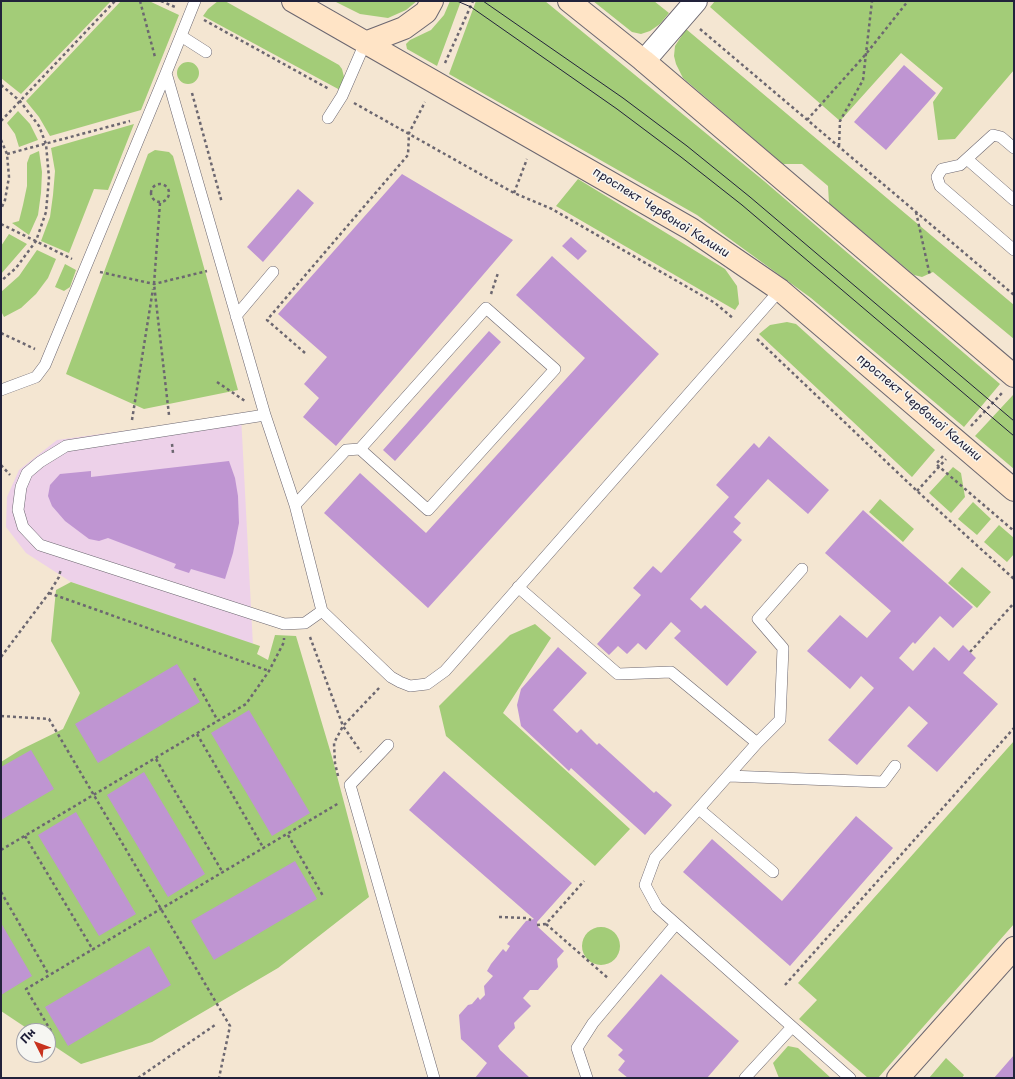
<!DOCTYPE html>
<meta charset="utf-8">
<style>
body{margin:0}
#map{position:relative;width:1015px;height:1079px;overflow:hidden;background:#f4e6d2;font-family:"Playpen Sans",sans-serif}
canvas{display:block}
.frame{position:absolute;inset:0;border:2px solid #22223b;pointer-events:none}
.north{position:absolute;left:16px;top:1023px;width:40px;height:40px;box-sizing:border-box;background:#f6f6f2;border:1px solid #a1a1a9;border-radius:50%;rotate:312deg;font-size:11px;font-weight:700;line-height:16px;text-align:center;color:#22223b}
.north::after{content:'';display:block;margin:auto;width:14px;height:18px;background:#c8321e;clip-path:polygon(50% 0,100% 100%,50% 72%,0 100%)}
</style>
<div id="map">
<canvas width="1015" height="1079"></canvas>
<div class="frame"></div>
<div class="north">Пн</div>
</div>
<script>
const g = document.querySelector('canvas').getContext('2d');
g.lineJoin = 'round';
function fillPath(path, color) { g.fillStyle = color; g.fill(path, 'evenodd'); }
const toPath = rows => new Path2D(rows.map(r => 'M' + r).join(''));
function strokePath(path, color, width, dash) { g.strokeStyle = color; g.lineWidth = width; g.lineCap = dash ? 'butt' : 'round'; g.setLineDash(dash || []); g.stroke(path); }
function write(font, color, halo, rows, align = 'center') {
  g.font = font + ' "Playpen Sans",sans-serif'; g.lineWidth = 3; g.setLineDash([]); g.textBaseline = 'middle'; g.strokeStyle = halo; g.fillStyle = color; for (const [text, x, y, turn = 0] of rows) {
    g.save(); g.translate(x, y); g.rotate((+turn || 0) * Math.PI / 180); g.textAlign = isNaN(turn) ? turn : align; if (halo) g.strokeText(text, 0, 0); g.fillText(text, 0, 0); g.restore();
  }
}
fillPath(toPath([
 [241,415,253,646,71,582,26,553,6,527,7,497,19,470,57,440]
]), '#edd1e9');
fillPath(toPath([
 [1,1,111,1,21,94,1,78],
 [121,1,149,1,179,15,141,110,50,136,39,117,26,101],
 [218,1,225,1,339,65,342,69,344,77,340,90,203,16,208,9],
 [334,1,417,1,406,10,388,18,360,14],
 [450,1,461,1,437,66,407,49,406,44,410,40,431,30,444,15],
 [476,1,545,1,764,181,1000,384,964,427,811,298,697,215,449,74],
 [593,1,654,1,669,13,660,24,650,31,641,34,632,32],
 [715,1,1014,1,1014,70,955,139,938,140,933,102,943,88,901,53,840,121,710,7],
 [686,29,1014,305,1014,339,933,272,922,277,914,275,829,203,828,186,802,164,783,164,683,78,676,64,674,56,675,46],
 '177 73a11 11 0 1 1 22 0a11 11 0 1 1-22 0Z',
 [18,111,30,124,38,140,19,147,15,134,7,123],
 [134,124,108,190,94,189,69,253,41,241,50,217,53,195,55,171,51,148],
 [155,150,169,152,173,156,238,390,144,409,66,374,148,154],
 [39,151,42,172,41,193,38,215,29,235,12,223,19,221,23,205,27,186,27,163,30,155],
 [578,179,725,269,737,286,739,304,735,310,556,206],
 [9,234,27,244,1,274,1,246],
 [37,250,56,259,48,278,36,294,21,308,4,317,1,311,1,292,19,276],
 [65,264,76,270,70,287,64,291,55,287],
 [787,322,796,324,935,450,912,477,759,334,770,325],
 [1013,395,1014,395,1014,469,975,436],
 [953,467,961,473,965,497,951,513,929,493],
 [880,499,914,529,903,542,869,512],
 [973,502,991,519,977,535,958,519],
 [999,525,1014,538,1014,554,1007,562,984,542],
 [962,567,991,592,977,608,948,583],
 [71,582,260,646,257,654,268,660,275,635,296,636,332,757,369,897,278,968,152,1042,81,1064,48,1042,48,1031,31,1031,1,1011,1,762,20,750,63,729,80,693,51,641,56,590],
 [535,624,551,638,503,713,630,829,595,866,446,736,439,706,510,635],
 [1014,741,1014,924,878,1078,868,1078,799,1019,817,1000,798,983],
 '582 946a19 19 0 1 1 38 0a19 19 0 1 1-38 0Z',
 [788,1046,798,1048,831,1078,779,1078,773,1063],
 [946,1058,964,1075,962,1078,929,1078]
]), '#a3cc78');
fillPath(toPath([
 [904,65,936,93,886,150,854,122],
 [402,174,513,240,336,446,303,417,319,398,304,384,327,357,278,314],
 [298,189,314,203,263,262,247,247],
 [571,237,587,251,578,260,562,246],
 [552,256,659,354,428,608,324,513,360,473,426,533,585,358,516,295],
 [489,331,501,342,395,461,383,450],
 [769,436,829,490,808,514,768,479,734,517,741,523,733,532,742,540,690,599,701,609,705,605,757,652,727,686,674,638,681,631,671,622,646,650,638,643,627,654,618,646,609,655,597,644,641,595,633,588,653,566,661,573,729,497,716,485,754,443,759,448],
 [229,461,235,478,238,496,239,523,233,553,225,579,191,569,189,573,174,568,176,564,108,538,99,541,89,539,65,521,52,506,48,496,50,485,60,474,91,471,91,477],
 [863,510,973,607,953,628,940,616,915,644,913,642,899,658,913,671,934,647,949,661,963,645,976,658,963,673,998,704,937,772,907,746,928,723,909,706,857,765,828,740,874,688,861,676,850,689,807,651,840,615,867,638,891,611,825,553],
 [558,647,587,673,553,710,577,733,581,729,597,745,599,743,654,793,656,791,672,805,645,835,571,768,569,771,521,726,517,705,521,689],
 [177,664,200,702,98,763,75,724],
 [249,710,310,813,272,836,211,733],
 [31,750,54,789,1,820,1,767],
 [444,771,572,883,537,922,538,927,564,951,557,959,558,967,538,990,530,990,523,998,531,1006,514,1023,515,1028,498,1046,500,1050,530,1078,475,1078,487,1063,461,1039,459,1015,468,1005,472,1004,478,997,480,1000,485,995,484,986,493,976,487,971,491,964,503,949,506,952,510,946,507,944,526,921,534,919,409,810],
 [144,772,205,874,168,897,107,795],
 [76,812,136,914,99,936,38,835],
 [856,816,893,848,790,966,683,872,712,839,782,901],
 [295,861,317,899,214,960,191,921],
 [1,923,32,976,1,995],
 [149,946,171,985,68,1046,45,1007],
 [661,974,739,1041,707,1078,628,1078,618,1070,625,1061,618,1055,623,1050,607,1036],
 [1014,1055,1014,1078,994,1078]
]), '#bf95d2');
const lane = toPath([
 [195,1,166,73,265,415,295,505,322,611,391,677,400,682,410,686,427,684,445,671,780,290],
 [181,36,206,52],
 [328,118,342,96,365,43],
 [1014,148,1001,137,993,135,960,165,942,169,937,177,940,186,1014,250],
 [967,159,1014,200],
 [236,316,273,272],
 [1,390,36,377,45,365,166,73],
 [265,415,66,446,40,462,27,473,21,487,18,510,23,527,40,545,284,624,305,623,322,611],
 [295,505,346,450,360,449,486,308,555,369,428,510,360,449],
 [802,569,758,619,783,648,780,720,757,743,655,858,645,885,657,907,850,1078],
 [518,587,618,674,671,672,757,743],
 [388,745,350,785,434,1078],
 [729,776,883,782,895,766],
 [699,809,773,872],
 [587,1078,577,1048,593,1023,676,924],
 [745,1078,792,1027]
]);
const street = toPath([
 [644,61,696,1]
]);
const secondary = toPath([
 [293,1,691,229,780,290,1014,490],
 [569,1,644,61,1014,376],
 [365,43,404,28,426,12,432,1],
 [898,1078,1014,948]
]);
strokePath(lane, '#6c6770', 12);
strokePath(street, '#6c6770', 24);
strokePath(secondary, '#6c6770', 24);
strokePath(toPath([
 [140,1,155,57],
 [161,1,175,7],
 [204,20,329,89],
 [700,29,1014,295],
 [445,63,473,1],
 [1,85,20,101,39,126,46,144,49,178,46,212,36,241,16,268,1,281],
 [192,93,222,203],
 [354,103,514,193,552,209,715,303,734,319],
 [807,120,866,54,908,1],
 [1,121,115,1],
 [1,140,7,154,9,177,5,200,1,209],
 [839,146,840,121,863,80,872,1],
 [7,154,130,121],
 '151 193a9 9 0 1 1 18 0a9 9 0 1 1-18 0Z',
 [514,193,527,159],
 [160,203,154,284,169,415],
 [916,212,930,276],
 [1,224,72,259],
 [100,272,154,284,207,271],
 [491,294,498,273],
 [1,333,35,349],
 [757,339,917,491,1014,579],
 [305,353,267,320,408,155,409,133,425,102],
 [217,382,245,401],
 [132,420,153,289],
 [971,426,1002,393],
 [172,444,173,453],
 [943,456,936,464,1014,531],
 [1,465,10,475],
 [917,491,946,459],
 [49,593,269,671],
 [310,637,343,726,361,752],
 [970,652,1014,603],
 [1,657,49,593,59,577,61,568],
 [194,678,218,721],
 [1,716,49,719,230,1026,219,1078],
 [197,734,264,849],
 [156,759,223,873],
 [338,776,335,763,334,743,343,726,380,687],
 [288,835,323,896],
 [25,836,93,950],
 [1,850,246,704,269,671,284,642,284,638],
 [1,892,49,975],
 [499,917,526,918,531,920],
 [546,924,609,979],
 [537,925,546,924,584,881],
 [785,985,1014,728],
 [51,1031,26,989,339,803],
 [138,1078,215,1025]
]), '#6c6770', 2.5, [3, 3]);
strokePath(lane, '#fff', 11);
strokePath(street, '#fff', 22);
strokePath(secondary, '#ffe4c6', 22);
strokePath(toPath([
 [457,1,471,7,617,109,681,157,742,205,1014,436],
 [483,1,623,98,687,146,750,197,1014,421]
]), '#22223b', 1);
write('12px', '#22223b', '#f6f6f2', [
 ["проспект Червоної Калини",661,213,32],
 ["проспект Червоної Калини",919,408,40]
]);
</script>
